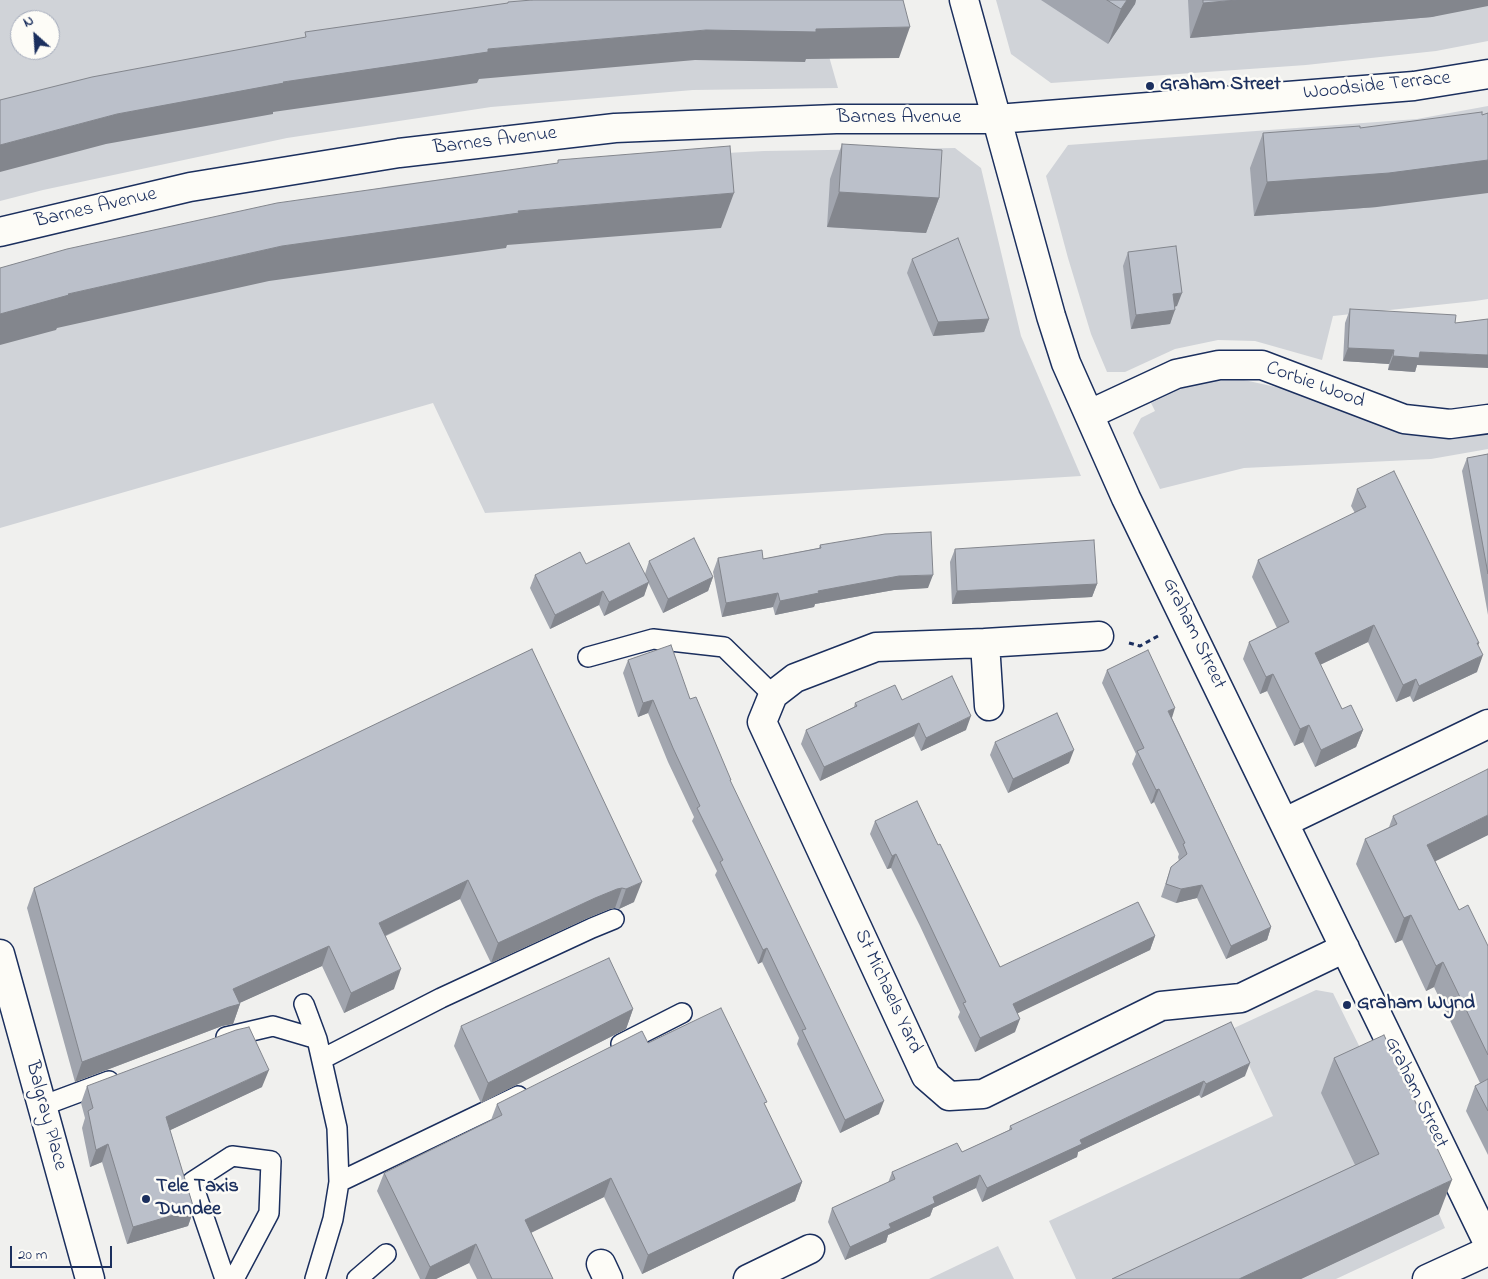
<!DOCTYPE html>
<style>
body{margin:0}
#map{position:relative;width:1488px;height:1279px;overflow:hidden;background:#f0f0ee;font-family:"Indie Flower",sans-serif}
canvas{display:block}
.north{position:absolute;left:10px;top:10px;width:50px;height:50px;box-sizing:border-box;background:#fdfcf7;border:1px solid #a3aaba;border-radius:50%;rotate:334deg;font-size:14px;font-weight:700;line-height:20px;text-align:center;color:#1b2f5e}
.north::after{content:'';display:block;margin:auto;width:18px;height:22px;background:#1b2f5e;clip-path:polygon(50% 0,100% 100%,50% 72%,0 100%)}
.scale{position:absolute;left:10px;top:1246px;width:102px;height:22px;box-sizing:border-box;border:2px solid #1b2f5e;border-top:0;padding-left:6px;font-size:15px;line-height:18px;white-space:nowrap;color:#1b2f5e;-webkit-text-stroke:4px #fdfcf7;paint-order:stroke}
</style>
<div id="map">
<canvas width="1488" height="1279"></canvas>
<div class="north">N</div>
<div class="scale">20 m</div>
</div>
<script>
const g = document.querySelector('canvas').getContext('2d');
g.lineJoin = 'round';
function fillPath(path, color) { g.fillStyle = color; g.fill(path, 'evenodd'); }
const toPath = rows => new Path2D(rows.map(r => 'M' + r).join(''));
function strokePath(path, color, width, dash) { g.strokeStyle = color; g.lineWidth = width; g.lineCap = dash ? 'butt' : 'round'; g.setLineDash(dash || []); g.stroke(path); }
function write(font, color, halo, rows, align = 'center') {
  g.font = font + ' "Indie Flower",sans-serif'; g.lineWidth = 5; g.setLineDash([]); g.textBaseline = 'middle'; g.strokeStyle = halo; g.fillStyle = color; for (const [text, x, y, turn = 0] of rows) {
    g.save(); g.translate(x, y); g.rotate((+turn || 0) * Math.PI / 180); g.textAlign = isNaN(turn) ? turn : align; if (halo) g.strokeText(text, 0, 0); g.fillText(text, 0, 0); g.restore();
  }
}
fillPath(toPath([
 [0,0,813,0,838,88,693,90,491,107,287,138,43,190,0,201],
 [20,20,50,20,50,50,20,50],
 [996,0,1488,0,1488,41,1436,51,1306,65,1051,83,1011,54],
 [1488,106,1488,299,1475,301,1333,316,1322,360,1255,341,1218,340,1175,349,1125,372,1107,372,1091,334,1068,258,1046,176,1068,145,1417,119],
 [955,148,981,168,1021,336,1081,476,485,513,433,403,0,528,0,268,57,252,390,186,518,169,633,158,764,151],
 [1235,378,1294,391,1407,432,1444,438,1488,433,1488,449,1431,459,1244,468,1160,489,1133,433,1141,418,1155,411,1151,403,1189,385],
 [1316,990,1333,993,1371,1070,1366,1189,1172,1279,1076,1279,1049,1221,1273,1116,1232,1029],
 [1439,1214,1445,1228,1336,1279,1301,1279],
 [998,1246,1014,1279,929,1279]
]), '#d0d3d8');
const lane = toPath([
 [588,657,653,639,724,647,773,695],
 [304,1004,317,1039,337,1128,339,1182,333,1219,315,1279],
 [226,1037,273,1026,317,1039],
 [621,1044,682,1013],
 [322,1059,441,998,592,928,614,919],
 [42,1106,109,1081],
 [339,1182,518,1096],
 [225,1279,192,1182,232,1156,271,1161,269,1213,234,1279],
 [357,1279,386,1254]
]);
const street = toPath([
 [964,0,1051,316,1066,363,1126,498,1488,1243],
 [0,232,190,187,399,153,615,128,836,119,997,119,1414,86,1488,74],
 [1090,414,1176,374,1219,365,1262,365,1404,419,1450,424,1488,419],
 [1099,636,985,643,876,647,795,678,773,695,762,722,926,1076,949,1096,983,1094,1161,1006,1241,998,1345,948],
 [985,643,989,706],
 [1285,822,1488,724],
 [0,954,90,1279],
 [601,1264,608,1279],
 [748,1279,810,1249]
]);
const secondary = toPath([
 [1427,1279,1488,1251]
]);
strokePath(lane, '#1b2f5e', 22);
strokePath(street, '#1b2f5e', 31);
strokePath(secondary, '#1b2f5e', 31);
strokePath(toPath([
 [1129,643,1140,646,1158,636]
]), '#1b2f5e', 3, [5, 4]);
strokePath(lane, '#fdfcf7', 19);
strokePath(street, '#fdfcf7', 28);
strokePath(secondary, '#fdfcf7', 28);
fillPath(toPath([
 [1041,0,1136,0,1135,4,1108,44],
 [1188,0,1488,0,1432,17,1190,38],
 [1263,133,1377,207,1254,216,1250,168],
 [842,144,939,198,926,233,827,227,830,179],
 [1128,252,1177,306,1175,307,1170,324,1131,329,1123,266],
 [912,259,989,319,984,332,933,336,907,273],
 [1350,309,1455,323,1417,365,1415,372,1388,370,1389,364,1343,361,1345,323],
 [1488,454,1488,615,1462,471,1467,458],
 [1357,489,1478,645,1477,672,1413,702,1410,696,1396,702,1368,642,1320,665,1342,709,1363,730,1356,747,1315,767,1303,742,1294,746,1267,691,1260,694,1243,659,1249,642,1277,628,1252,577,1258,560,1355,513,1351,506],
 [820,545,928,588,894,590,815,604,814,607,775,615,773,607,722,617,713,572,718,558,763,559,819,548],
 [955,549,1097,584,1092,597,952,604,950,562],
 [649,561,713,577,708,591,663,613,648,582,644,596,604,616,599,605,550,629,530,588,535,575,586,564,645,574],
 [532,649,634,902,619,909,615,908,610,909,588,918,491,963,460,899,386,936,394,989,344,1013,322,966,239,1003,240,1004,233,1024,222,1026,75,1082,27,908,34,888],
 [628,660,690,699,730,782,879,1114,840,1133,797,1044,799,1038,762,962,758,964,715,875,717,871,692,821,694,817,668,762,648,713,638,717,623,673],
 [1107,670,1172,718,1271,927,1267,940,1226,959,1197,898,1176,903,1161,897,1171,867,1179,861,1178,857,1179,854,1154,802,1151,804,1132,764,1136,754,1102,683],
 [902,700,966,730,921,751,914,736,820,781,801,744,806,730,854,707,855,703],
 [995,742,1069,763,1008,793,990,755],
 [1393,816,1488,835,1435,861,1459,910,1488,946,1488,1155,1466,1111,1475,1086,1480,1083,1434,987,1426,991,1402,940,1395,943,1356,864,1365,839,1389,827],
 [875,821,938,845,1000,967,1155,936,1150,950,1017,1013,1015,1032,975,1052,958,1017,960,1012,920,926,891,868,887,869,870,834],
 [633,1009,626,1029,481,1103,454,1046,461,1026],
 [1231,1022,1245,1076,1201,1098,1199,1095,1150,1118,1078,1152,1077,1157,982,1202,976,1188,933,1208,930,1216,888,1235,886,1242,845,1260,828,1222,832,1208,888,1183,892,1172,962,1152,1009,1130,1010,1126],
 [648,1043,765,1106,802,1182,795,1201,642,1274,604,1197,531,1233,553,1279,477,1279,469,1263,436,1279,420,1279,377,1191,384,1173,491,1120,497,1104],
 [1334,1058,1439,1214,1301,1279,1112,1279,1355,1165,1321,1093],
 [87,1086,262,1087,170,1130,194,1209,188,1226,127,1244,102,1162,90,1167,82,1128,85,1118,81,1103]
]), '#a1a5ae');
fillPath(toPath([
 [1127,0,1136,0,1135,4,1108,44,1121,9],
 [1237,0,1488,0,1488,6,1432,17,1190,38,1203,3],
 [910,27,899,58,806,59,805,62,695,60,479,79,477,83,273,112,273,114,106,144,0,172,0,145,117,114,283,82,488,49,706,30],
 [1488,160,1488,193,1377,207,1254,216,1267,182],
 [839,192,939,198,926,233,827,227],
 [734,193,721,228,507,245,506,248,269,281,57,328,56,330,0,345,0,314,68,294,282,246,518,211],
 [1182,293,1177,306,1168,307,1173,294],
 [1175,310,1170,324,1131,329,1136,315],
 [989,319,984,332,933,336,938,322],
 [1348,348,1394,350,1389,364,1343,361],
 [1420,352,1488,355,1488,368,1417,365,1415,372,1388,370,1393,356],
 [933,575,928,588,894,590,815,604,814,607,775,615,780,601,818,591,899,576],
 [713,577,708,591,663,613,668,599],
 [649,582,644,596,604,616,609,602],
 [1097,584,1092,597,952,604,957,591],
 [603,591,599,605,550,629,555,615],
 [778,593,773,607,722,617,726,603],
 [1374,625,1368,642,1309,670,1315,653],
 [1477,643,1479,643,1473,660,1483,655,1477,672,1413,702,1419,686],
 [1273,674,1267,691,1260,694,1266,677],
 [1416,679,1410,696,1396,702,1403,685],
 [653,700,648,713,638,717,643,703],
 [1175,708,1171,721,1168,711],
 [971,716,966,730,921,751,926,738],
 [919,723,914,736,820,781,824,767],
 [1309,725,1303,742,1294,746,1300,729],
 [1363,730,1356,747,1315,767,1321,750],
 [1074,750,1069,763,1008,793,1013,779],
 [1159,789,1154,802,1151,804,1156,790],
 [1488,815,1488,835,1418,870,1427,845],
 [896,854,891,868,887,869,892,856],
 [468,880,460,899,372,942,379,923],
 [642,882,634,902,619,909,626,889],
 [1202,885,1197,898,1176,903,1181,889],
 [622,888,615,908,610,909,588,918,491,963,498,943,595,898,617,889],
 [1411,915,1402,940,1395,943,1404,918],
 [1271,927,1267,940,1226,959,1231,946],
 [1155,936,1150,950,1008,1018,1013,1004],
 [329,946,322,966,233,1006,240,1004,233,1024,222,1026,75,1082,82,1062,233,989],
 [767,948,762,962,758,964,763,950],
 [1443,962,1434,987,1426,991,1436,966],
 [401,969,394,989,344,1013,351,993],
 [633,1009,626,1029,481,1103,488,1083],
 [1020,1019,1015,1032,975,1052,980,1038],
 [1250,1063,1245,1076,1201,1098,1206,1084],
 [269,1070,262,1087,160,1135,166,1117],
 [1204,1081,1199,1095,1078,1152,1077,1157,982,1202,987,1188,1080,1140],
 [884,1101,879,1114,840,1133,845,1120],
 [108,1144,102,1162,90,1167,96,1150],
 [980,1175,976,1188,933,1208,930,1216,888,1235,886,1242,845,1260,850,1247,933,1197],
 [611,1178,604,1197,518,1239,525,1220],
 [1452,1180,1439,1214,1301,1279,1239,1279],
 [802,1182,795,1201,642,1274,648,1255],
 [194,1209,188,1226,127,1244,133,1227],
 [476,1244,469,1263,436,1279,425,1279,430,1267]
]), '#83868d');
const building = toPath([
 [532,0,903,0,910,27,816,29,816,32,706,30,488,49,488,52,283,82,284,83,117,114,0,145,0,100,92,77,306,37,305,32,508,3,508,2,532,0],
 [1107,0,1127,0,1121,9,1107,0],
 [1203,0,1237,0,1203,3,1203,0],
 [1482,112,1482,115,1488,113,1488,160,1389,173,1267,182,1263,133,1360,126,1360,128,1482,112],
 [842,144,942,150,939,198,839,192,842,144],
 [730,146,734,193,518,211,519,213,282,246,68,294,69,295,0,314,0,268,67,249,277,203,558,163,558,160,730,146],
 [958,238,989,319,938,322,912,259,958,238],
 [1176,246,1182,293,1173,294,1175,310,1136,315,1128,252,1176,246],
 [1350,309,1456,315,1455,323,1488,319,1488,355,1420,352,1419,358,1393,356,1394,350,1348,348,1350,309],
 [1488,454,1488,574,1467,458,1488,454],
 [1394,471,1479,643,1477,643,1483,655,1419,686,1416,679,1403,685,1374,625,1315,653,1342,709,1351,705,1363,730,1321,750,1309,725,1300,729,1273,674,1266,677,1249,642,1289,622,1258,560,1366,507,1357,489,1394,471],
 [931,532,933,575,899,576,818,591,819,593,780,601,778,593,726,603,718,558,762,550,763,559,821,548,820,545,885,534,931,532],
 [694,538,713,577,668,599,649,561,694,538],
 [1094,540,1097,584,957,591,955,549,1094,540],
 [629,543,649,582,609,602,603,591,555,615,535,575,580,552,586,564,629,543],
 [671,645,690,699,696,697,731,780,730,780,884,1101,845,1120,802,1030,806,1029,786,988,767,948,763,950,720,862,723,860,697,808,700,806,673,748,653,700,643,703,628,660,671,645],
 [532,649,642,882,626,889,622,888,617,889,595,898,498,943,468,880,379,923,401,969,351,993,329,946,233,989,240,1004,229,1007,82,1062,34,888,532,649],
 [1148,650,1175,708,1168,711,1271,927,1231,946,1202,885,1181,889,1166,884,1171,867,1187,854,1183,844,1185,843,1159,789,1156,790,1137,751,1144,748,1107,670,1148,650],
 [952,676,971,716,926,738,919,723,824,767,806,730,857,706,855,703,895,685,902,700,952,676],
 [1057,713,1074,750,1013,779,995,742,1057,713],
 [1488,769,1488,815,1427,845,1459,910,1468,905,1488,946,1488,1055,1443,962,1436,966,1411,915,1404,918,1365,839,1397,824,1393,816,1488,769],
 [917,801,938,845,940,844,1000,967,1138,902,1155,936,1013,1004,1020,1019,980,1038,963,1003,966,1002,924,913,896,854,892,856,875,821,917,801],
 [609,958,633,1009,488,1083,461,1026,609,958],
 [721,1008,767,1102,764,1103,802,1182,648,1255,611,1178,525,1220,553,1279,492,1279,476,1244,430,1267,384,1173,502,1115,497,1104,642,1031,648,1043,721,1008],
 [1231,1022,1250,1063,1206,1084,1204,1081,1155,1104,1080,1140,1082,1144,987,1188,980,1175,933,1197,935,1203,889,1224,891,1228,850,1247,832,1208,895,1179,892,1172,957,1143,962,1152,1012,1129,1010,1126,1231,1022],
 [249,1027,269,1070,166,1117,194,1209,133,1227,108,1144,96,1150,88,1111,93,1108,87,1086,236,1030,249,1027],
 [1384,1035,1452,1180,1239,1279,1112,1279,1379,1154,1334,1058,1384,1035],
 [1488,1079,1488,1111,1475,1086,1488,1079]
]);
fillPath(building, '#bbc0ca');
strokePath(building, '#83868d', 1);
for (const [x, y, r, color] of [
 [1150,86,5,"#1b2f5e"],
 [1347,1005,5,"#1b2f5e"],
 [146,1199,5,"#1b2f5e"]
]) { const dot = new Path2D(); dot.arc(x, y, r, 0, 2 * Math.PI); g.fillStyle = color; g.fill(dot); strokePath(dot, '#fdfcf7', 2); }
write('bold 20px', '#1b2f5e', '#fdfcf7', [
 ["Graham Street",1160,86],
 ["Graham Wynd",1357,1005],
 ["Tele Taxis",156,1188],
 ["Dundee",156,1211]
], 'left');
write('20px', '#1b2f5e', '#fdfcf7', [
 ["Woodside Terrace",1377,87,-6],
 ["Barnes Avenue",899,119],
 ["Barnes Avenue",495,142,-7],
 ["Barnes Avenue",96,209,-13],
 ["Corbie Wood",1315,386,20],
 ["Graham Street",1193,634,64],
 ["St Michaels Yard",887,992,65],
 ["Graham Street",1415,1093,64],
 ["Balgray Place",45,1116,75]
]);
</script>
